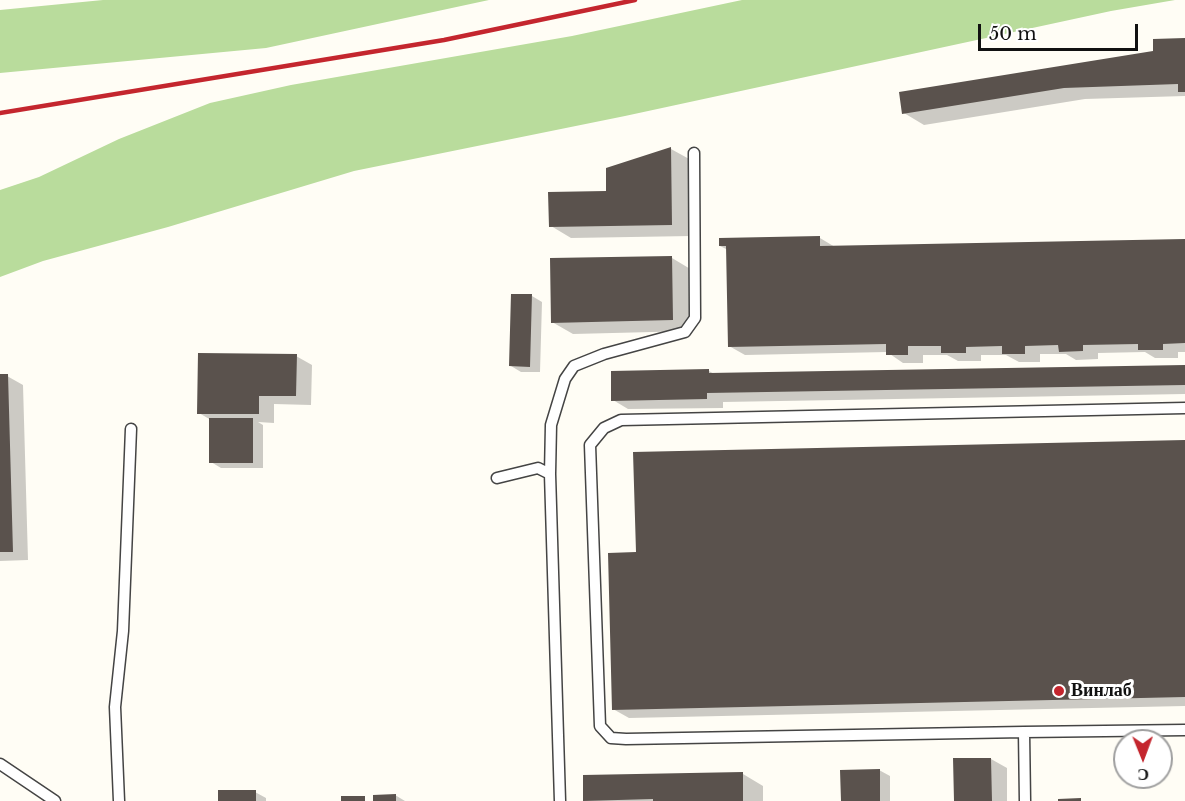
<!DOCTYPE html>
<meta charset="utf-8">
<style>
body{margin:0}
#map{position:relative;width:1185px;height:801px;overflow:hidden;background:#fffdf5;font-family:"Libre Baskerville",serif}
canvas{display:block}
.north{position:absolute;left:1113px;top:729px;width:60px;height:60px;box-sizing:border-box;background:#fff;border:2px solid #a0a0a0;border-radius:50%;rotate:179deg;font-size:16px;font-weight:700;line-height:24px;text-align:center;color:#111}
.north::after{content:'';display:block;margin:auto;width:21px;height:27px;background:#c4262e;clip-path:polygon(50% 0,100% 100%,50% 72%,0 100%)}
.scale{position:absolute;left:978px;top:24px;width:160px;height:27px;box-sizing:border-box;border:3px solid #111;border-top:0;padding-left:8px;font-size:18px;line-height:21px;white-space:nowrap;color:#111;-webkit-text-stroke:4px #fff;paint-order:stroke}
</style>
<div id="map">
<canvas width="1185" height="801"></canvas>
<div class="north">С</div>
<div class="scale">50 m</div>
</div>
<script>
const g = document.querySelector('canvas').getContext('2d');
g.lineJoin = 'round';
function fillPath(path, color) { g.fillStyle = color; g.fill(path, 'evenodd'); }
const toPath = rows => new Path2D(rows.map(r => 'M' + r).join(''));
function strokePath(path, color, width, dash) { g.strokeStyle = color; g.lineWidth = width; g.lineCap = dash ? 'butt' : 'round'; g.setLineDash(dash || []); g.stroke(path); }
function write(font, color, halo, rows, align = 'center') {
  g.font = font + ' "Libre Baskerville",serif'; g.lineWidth = 6; g.setLineDash([]); g.textBaseline = 'middle'; g.strokeStyle = halo; g.fillStyle = color; for (const [text, x, y, turn = 0] of rows) {
    g.save(); g.translate(x, y); g.rotate((+turn || 0) * Math.PI / 180); g.textAlign = isNaN(turn) ? turn : align; if (halo) g.strokeText(text, 0, 0); g.fillText(text, 0, 0); g.restore();
  }
}
fillPath(toPath([
 [103,0,489,0,266,48,0,73,0,10],
 [742,0,1175,0,1111,11,625,116,354,171,168,227,43,261,0,277,0,190,39,177,119,139,210,103,291,85,572,36]
]), '#b9dc9c');
fillPath(toPath([
 [1185,39,1185,96,1085,99,924,125,904,113,1154,52],
 [671,149,691,160,692,236,571,238,551,226,608,193],
 [820,238,835,247,1185,241,1185,352,1178,352,1178,358,1155,358,1145,352,1098,353,1098,359,1076,360,1066,354,1040,354,1040,362,1019,362,1006,355,981,355,981,361,958,361,947,355,923,355,923,363,903,363,887,352,745,355,729,346,728,250,720,246],
 [672,258,692,270,693,331,573,334,552,322],
 [532,296,542,302,540,372,521,372,511,366],
 [296,356,312,365,311,405,274,404,274,423,258,422,263,425,263,468,221,468,211,462,211,420,199,413],
 [1185,367,1185,394,723,402,723,408,628,409,613,400,709,371,716,375],
 [0,376,7,376,23,385,28,560,0,561],
 [1185,441,1185,706,629,718,613,709,637,554],
 [991,759,1007,768,1007,801,956,801],
 [879,770,890,776,890,801,842,801],
 [743,774,763,786,763,801,585,801,584,777],
 [255,792,266,798,266,801,220,801],
 [395,795,405,801,375,801]
]), '#0003');
fillPath(toPath([
 [1185,38,1185,92,1178,92,1178,84,1064,88,902,114,899,92,1153,51,1153,39],
 [671,147,672,225,549,227,548,192,606,191,606,168],
 [820,236,820,246,1185,239,1185,343,1163,344,1163,350,1138,350,1138,344,1083,345,1083,351,1059,352,1058,345,1025,346,1025,354,1002,354,1002,346,966,347,966,353,941,353,941,346,908,346,908,355,886,355,886,344,728,347,726,246,719,246,719,238],
 [672,256,673,320,551,323,550,258],
 [511,294,532,294,530,367,509,366],
 [198,353,297,354,296,396,259,396,259,414,197,414],
 [1185,365,1185,385,707,393,707,399,611,401,611,371,709,369,709,373],
 [0,374,8,374,13,552,0,552],
 [209,418,253,418,253,463,209,463],
 [1185,440,1185,697,612,710,608,553,636,552,633,452],
 [953,758,991,758,992,801,954,801],
 [880,769,880,801,841,801,840,770],
 [743,772,743,801,653,801,653,799,583,801,583,775],
 [218,790,256,790,256,801,218,801],
 [396,794,396,801,373,801,373,795],
 [341,796,365,796,365,801,341,801],
 [1081,798,1081,801,1058,801,1058,799]
]), '#5a524d');
const lane = toPath([
 [497,478,538,468,550,474],
 [1024,732,1185,730],
 [0,764,55,801],
 [119,801,115,707,123,631,131,429],
 [560,801,550,474,551,425,565,379,574,366,604,354,685,332,695,318,694,153],
 [1025,801,1024,732,626,739,611,738,600,726,590,445,604,428,621,420,1185,408]
]);
strokePath(lane, '#444', 13);
strokePath(lane, '#fff', 10);
strokePath(toPath([
 [0,113,444,40,635,0]
]), '#c4262e', 4.5);
for (const [x, y, r, color] of [
 [1059,691,6,"#c4262e"]
]) { const dot = new Path2D(); dot.arc(x, y, r, 0, 2 * Math.PI); g.fillStyle = color; g.fill(dot); strokePath(dot, '#fff', 2); }
write('bold 18px', '#111', '#fff', [
 ["Винлаб",1071,691]
], 'left');
</script>
